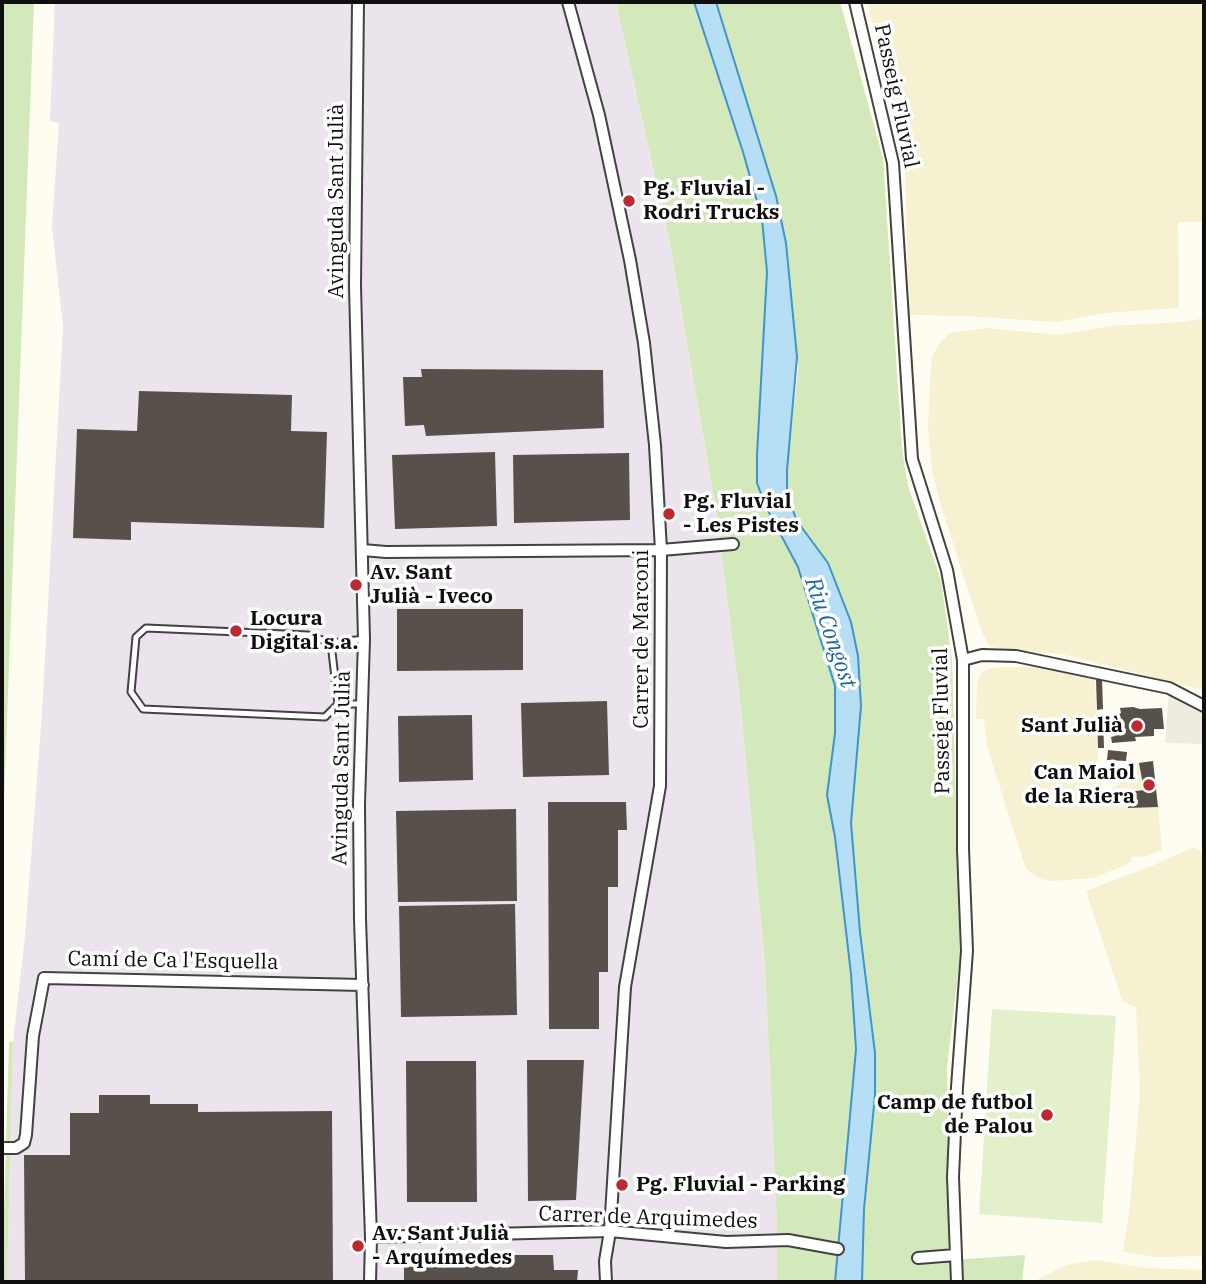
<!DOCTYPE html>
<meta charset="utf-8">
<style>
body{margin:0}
#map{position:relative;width:1206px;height:1284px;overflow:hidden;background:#fffcf1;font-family:"IBM Plex Serif",serif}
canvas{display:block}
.frame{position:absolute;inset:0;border:4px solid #0f0f0f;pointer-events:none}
</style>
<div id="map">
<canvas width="1206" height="1284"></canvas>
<div class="frame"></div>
</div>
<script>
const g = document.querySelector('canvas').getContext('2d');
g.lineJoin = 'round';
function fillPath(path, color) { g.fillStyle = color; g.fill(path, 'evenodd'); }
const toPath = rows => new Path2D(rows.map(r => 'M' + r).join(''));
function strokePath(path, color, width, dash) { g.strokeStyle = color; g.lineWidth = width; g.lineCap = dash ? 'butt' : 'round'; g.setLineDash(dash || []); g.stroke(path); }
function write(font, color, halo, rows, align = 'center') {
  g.font = font + ' "IBM Plex Serif",serif'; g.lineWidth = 7; g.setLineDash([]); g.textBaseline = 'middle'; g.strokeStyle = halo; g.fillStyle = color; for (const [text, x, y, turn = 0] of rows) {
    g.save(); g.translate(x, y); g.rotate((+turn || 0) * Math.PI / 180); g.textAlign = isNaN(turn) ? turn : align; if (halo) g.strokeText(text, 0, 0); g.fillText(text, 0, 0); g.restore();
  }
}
fillPath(toPath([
 [55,2,616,2,670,244,716,510,740,699,765,965,777,1224,777,1282,7,1282,13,1042,25,936,42,713,63,327,52,227,59,123,50,121]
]), '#ece4ed');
fillPath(toPath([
 [867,2,1204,2,1204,222,1178,222,1179,308,1104,313,1057,322,962,316,909,315,905,168,884,66],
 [1200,319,1204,320,1204,690,1061,654,1001,649,990,646,983,635,941,506,932,469,928,427,930,381,932,356,940,343,950,333,987,328,1058,335,1111,326,1181,322],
 [1002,667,1039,667,1095,677,1098,772,1105,796,1139,763,1144,790,1128,792,1128,808,1158,807,1162,850,1147,856,1132,857,1130,862,1123,866,1093,878,1052,881,1041,879,1026,869,987,747,984,719,976,719,977,683,981,674,990,668],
 [1194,847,1201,852,1203,864,1204,1256,1156,1257,1123,1252,1130,1205,1140,1092,1136,1008,1122,1000,1086,891,1154,865],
 [1096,1260,1147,1268,1202,1270,1204,1270,1204,1282,1033,1282,1066,1265]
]), '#f5f1d1');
fillPath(toPath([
 [2,2,34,2,2,854],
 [616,2,694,2,743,152,762,219,767,272,757,455,757,483,766,507,798,567,834,680,836,699,835,733,827,795,835,837,851,974,856,1049,835,1282,777,1282,777,1224,765,965,740,699,716,510,670,244],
 [716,2,840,2,883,158,902,449,908,486,941,580,952,659,960,958,947,1067,950,1260,1025,1255,1022,1282,862,1282,864,1209,875,1095,875,1053,860,932,851,823,861,706,858,656,851,622,828,563,797,521,787,495,787,470,798,369,786,243,776,196],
 [9,1042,13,1042,7,1282,2,1282]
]), '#d3e9bb');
fillPath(toPath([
 [992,1009,1116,1016,1102,1223,979,1214]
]), '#e4f0cc');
fillPath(toPath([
 [1169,688,1204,706,1204,744,1165,743]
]), '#efebdf');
const water = toPath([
 [694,2,716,2,776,196,786,243,797,357,787,470,787,495,797,521,828,563,851,622,858,656,861,706,851,823,860,932,875,1053,875,1095,864,1209,862,1282,835,1282,856,1049,851,974,835,837,827,795,835,733,835,686,798,567,766,507,757,483,757,455,767,272,762,219,743,152,694,2]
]);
fillPath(water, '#b6def5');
strokePath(water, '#3e94cb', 2);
fillPath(toPath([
 [421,369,603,370,604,428,426,436,424,425,405,426,403,377,422,377],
 [139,391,292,395,291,431,327,432,324,528,131,522,131,540,73,538,77,429,137,431],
 [495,452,497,526,395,529,392,455],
 [629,453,630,520,514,523,513,455],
 [397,609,523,609,523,670,397,671],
 [1102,679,1103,709,1097,710,1096,680],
 [607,701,609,775,523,777,521,703],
 [1133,707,1140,709,1162,708,1164,729,1154,729,1154,736,1135,737,1136,741,1112,743,1111,737,1115,736,1116,729,1111,729,1111,724,1114,724,1116,716,1121,713,1120,708],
 [472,715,473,780,399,782,398,716],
 [1097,715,1103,715,1104,748,1098,748],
 [1108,750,1127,752,1126,761,1107,760],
 [1153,761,1158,807,1128,808,1128,792,1144,790,1139,763],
 [548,802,626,802,627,830,618,830,618,887,608,887,608,972,599,972,599,1029,549,1029],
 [516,809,517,901,398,902,396,811],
 [515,904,517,1015,401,1017,399,906],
 [527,1060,584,1060,576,1200,528,1201],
 [406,1061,476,1061,477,1202,407,1202],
 [99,1095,150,1095,150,1104,198,1104,198,1112,332,1111,333,1282,25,1282,24,1155,70,1155,70,1113,99,1113],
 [465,1255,553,1255,554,1270,578,1270,577,1282,404,1282,404,1267,465,1263]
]), '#57504b');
const lane = toPath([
 [331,643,338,704],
 [361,704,338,704,325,717,143,709,131,692,136,637,146,628,308,635,331,643,364,639]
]);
const street = toPath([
 [358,2,355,286,364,639,359,804,360,919,371,1237,370,1282],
 [568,2,599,115,630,260,644,343,655,445,661,550,660,786,625,987,610,1231,605,1261,606,1282],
 [855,2,893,163,912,459,947,570,963,660,963,849,967,951,957,1087,953,1177,957,1282],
 [363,550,386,552,661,550,733,544],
 [963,660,982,655,1016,656,1169,688,1204,706],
 [5,1148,16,1148,24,1143,26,1135,33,1036,44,978,363,985],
 [371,1237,610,1231,726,1242,788,1240,838,1249],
 [918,1258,956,1255]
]);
strokePath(lane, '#424242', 9);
strokePath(street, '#424242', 14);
strokePath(lane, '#fff', 5);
strokePath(street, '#fff', 10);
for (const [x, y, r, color] of [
 [629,201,7,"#be2830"],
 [669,514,7,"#be2830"],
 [356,585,7,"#be2830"],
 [236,631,7,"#be2830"],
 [1137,726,7,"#be2830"],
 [1149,785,7,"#be2830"],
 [1047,1115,7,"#be2830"],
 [622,1185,7,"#be2830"],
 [358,1246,7,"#be2830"]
]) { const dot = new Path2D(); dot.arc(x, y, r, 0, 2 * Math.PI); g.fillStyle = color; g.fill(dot); strokePath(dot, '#fff', 2.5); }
write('21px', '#0f0f0f', '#fff', [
 ["Passeig Fluvial",896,96,78],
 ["Avinguda Sant Julià",337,201,-90],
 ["Carrer de Marconi",642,639,-90],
 ["Passeig Fluvial",942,721,-91],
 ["Avinguda Sant Julià",342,768,-89],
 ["Camí de Ca l'Esquella",173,961,1],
 ["Carrer de Arquimedes",648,1218,2]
]);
write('bold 21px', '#0f0f0f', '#fff', [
 ["Pg. Fluvial -",643,189],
 ["Rodri Trucks",643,213],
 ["Pg. Fluvial",683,502],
 ["- Les Pistes",683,526],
 ["Av. Sant",370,573],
 ["Julià - Iveco",370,597],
 ["Locura",250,619],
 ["Digital s.a.",250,643],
 ["Sant Julià",1123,726,"right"],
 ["Can Maiol",1135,773,"right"],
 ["de la Riera",1135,797,"right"],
 ["Camp de futbol",1033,1103,"right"],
 ["de Palou",1033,1127,"right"],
 ["Pg. Fluvial - Parking",636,1185],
 ["Av. Sant Julià",372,1234],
 ["- Arquímedes",372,1258]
], 'left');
write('italic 23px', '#1966a0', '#fff', [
 ["Riu Congost",830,633,71]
]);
</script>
